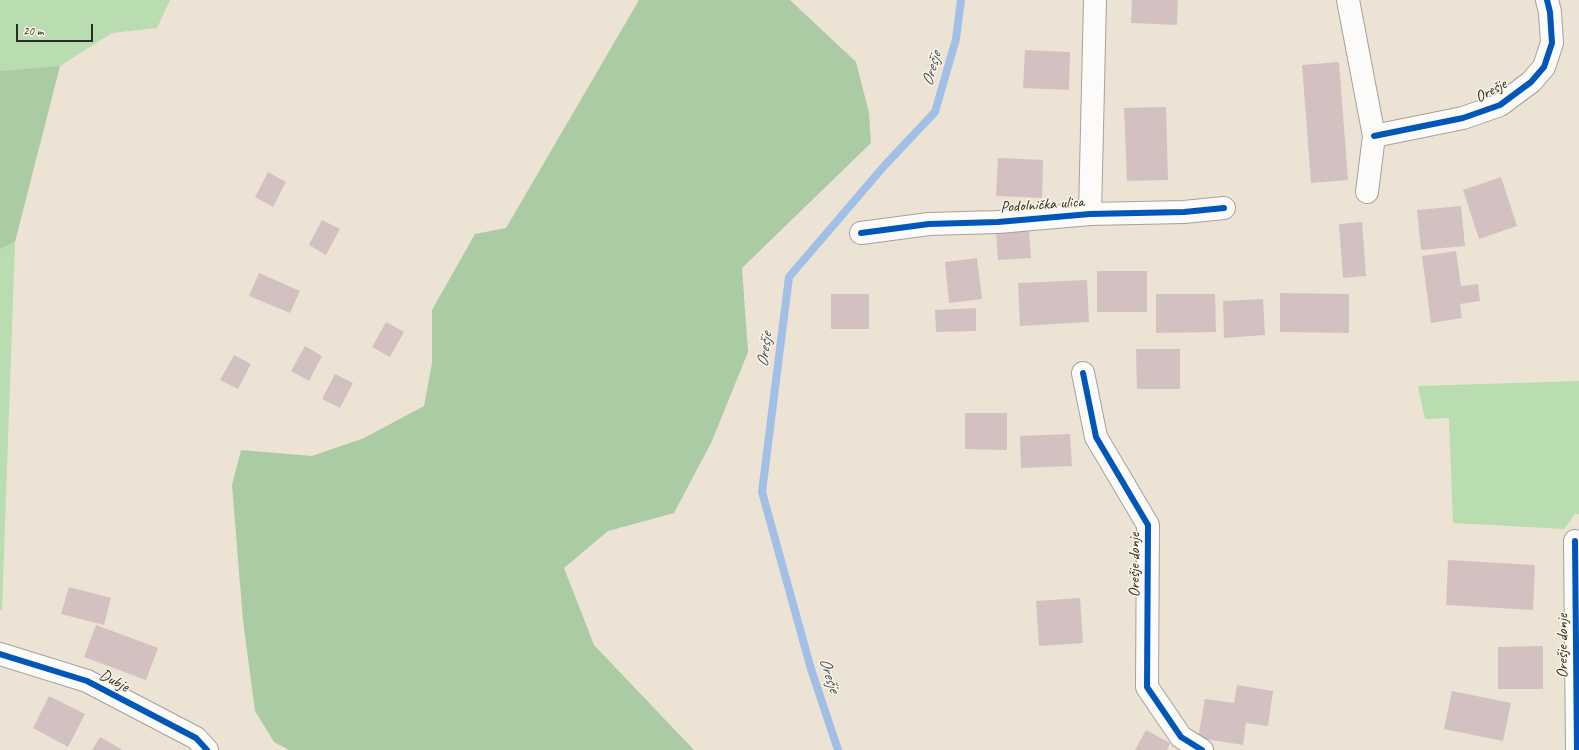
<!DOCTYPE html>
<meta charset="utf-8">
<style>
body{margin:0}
#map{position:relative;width:1579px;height:750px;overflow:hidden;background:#ece3d5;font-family:Caveat,sans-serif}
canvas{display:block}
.scale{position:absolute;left:16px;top:24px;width:77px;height:18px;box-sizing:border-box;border:2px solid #2b2b2b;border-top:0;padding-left:5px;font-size:12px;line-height:14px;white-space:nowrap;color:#2b2b2b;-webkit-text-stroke:3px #fcf5e5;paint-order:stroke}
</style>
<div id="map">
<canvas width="1579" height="750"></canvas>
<div class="scale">20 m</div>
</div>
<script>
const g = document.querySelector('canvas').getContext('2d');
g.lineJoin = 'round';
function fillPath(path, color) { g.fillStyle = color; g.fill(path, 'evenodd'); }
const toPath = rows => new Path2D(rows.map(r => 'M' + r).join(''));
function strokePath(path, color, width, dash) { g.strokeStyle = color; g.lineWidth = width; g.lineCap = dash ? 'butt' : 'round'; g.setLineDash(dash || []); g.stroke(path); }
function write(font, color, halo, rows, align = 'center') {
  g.font = font + ' Caveat,sans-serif'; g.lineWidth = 3; g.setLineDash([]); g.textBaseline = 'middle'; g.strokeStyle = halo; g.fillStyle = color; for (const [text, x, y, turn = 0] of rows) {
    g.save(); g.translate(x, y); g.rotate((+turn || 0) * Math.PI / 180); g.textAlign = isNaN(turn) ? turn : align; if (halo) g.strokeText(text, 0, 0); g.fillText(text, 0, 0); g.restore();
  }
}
fillPath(toPath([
 [0,0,170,0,157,28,112,33,60,66,0,71],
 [15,242,2,610,0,610,0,249],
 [1579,381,1579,514,1575,514,1564,529,1453,523,1449,418,1425,419,1418,386]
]), '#b9dcb0');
fillPath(toPath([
 [639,0,790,0,856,62,869,113,871,143,742,268,748,352,712,441,674,513,608,531,564,568,594,645,694,750,289,750,274,742,255,711,243,621,232,485,241,450,312,456,364,438,424,406,432,363,432,310,475,234,506,228],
 [60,66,15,242,0,249,0,71]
]), '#aacba4');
strokePath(toPath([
 [838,750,811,669,762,492,789,277,885,165,935,112,956,39,961,0]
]), '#a2c0e5', 8);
fillPath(toPath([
 [1132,0,1178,0,1177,25,1131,23],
 [1025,50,1070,52,1069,90,1023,88],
 [1339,62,1348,180,1311,183,1302,65],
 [1166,107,1168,180,1127,181,1124,108],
 [998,158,1043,160,1042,198,996,196],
 [268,172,286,182,273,207,255,197],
 [1501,177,1517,226,1479,239,1463,190],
 [1461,206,1465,246,1421,250,1417,210],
 [322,220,340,229,326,255,309,245],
 [1362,222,1366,276,1343,278,1339,224],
 [1029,229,1031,258,998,260,996,231],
 [1456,251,1461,286,1478,284,1480,301,1460,304,1462,318,1431,323,1422,256],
 [977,258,982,299,949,303,945,262],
 [1097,271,1147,271,1147,312,1097,312],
 [259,273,300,291,290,313,249,296],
 [1087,280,1089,322,1020,326,1018,283],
 [1280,293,1349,294,1349,333,1280,332],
 [831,294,869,294,869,329,831,329],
 [1156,294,1215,294,1216,332,1156,333],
 [1263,299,1265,335,1224,338,1223,301],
 [976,308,976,331,936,332,935,310],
 [386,322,404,332,390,357,372,347],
 [305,346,322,356,309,381,291,371],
 [1136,349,1180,349,1180,389,1137,389],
 [234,355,251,364,238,389,220,380],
 [335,374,353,383,340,408,322,399],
 [965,413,1007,413,1007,450,965,449],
 [1070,434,1072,466,1021,468,1020,436],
 [1448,560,1535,565,1533,610,1446,605],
 [69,587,111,598,104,625,61,614],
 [1080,598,1083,643,1039,646,1036,601],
 [96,625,158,648,146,680,84,657],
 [1543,646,1543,689,1498,689,1498,647],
 [1237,685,1273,691,1268,726,1246,723,1243,745,1198,738,1205,699,1234,703],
 [1452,691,1511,703,1503,741,1444,729],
 [49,696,85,714,68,747,33,728],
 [1146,730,1170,743,1167,750,1135,750],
 [100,737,123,750,92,750]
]), '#d3c1c2');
const street = toPath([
 [1348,0,1374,136,1367,192],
 [1374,136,1463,118,1500,105,1531,82,1544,67,1552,43,1550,12,1547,0],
 [1090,214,1095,0],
 [861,233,929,224,998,222,1090,214,1184,212,1224,208],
 [1083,373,1096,437,1148,525,1147,687,1181,737,1202,750],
 [1575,541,1577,750],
 [0,654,87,681,196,738,207,750]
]);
strokePath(street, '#a6a199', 24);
strokePath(street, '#fcfbf9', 22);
strokePath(toPath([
 [1374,136,1463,118,1500,105,1531,82,1544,67,1552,43,1550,12,1547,0],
 [861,233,929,224,998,222,1090,214,1184,212,1224,208],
 [1083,373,1096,437,1148,525,1147,687,1181,737,1202,750],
 [1575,541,1577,750],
 [0,654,87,681,196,738,207,750]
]), '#0057b8', 6);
write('16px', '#2b2b2b', '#fcf5e5', [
 ["Orešje",1491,91,-28],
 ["Podolnička ulica",1042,205,-4],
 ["Orešje donje",1135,565,-90],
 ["Orešje donje",1563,646,-90],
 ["Dubje",114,681,28]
]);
write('italic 17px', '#455365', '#fcf5e5', [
 ["Orešje",932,69,-75],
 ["Orešje",765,350,-83],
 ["Orešje",829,675,72]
]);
</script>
